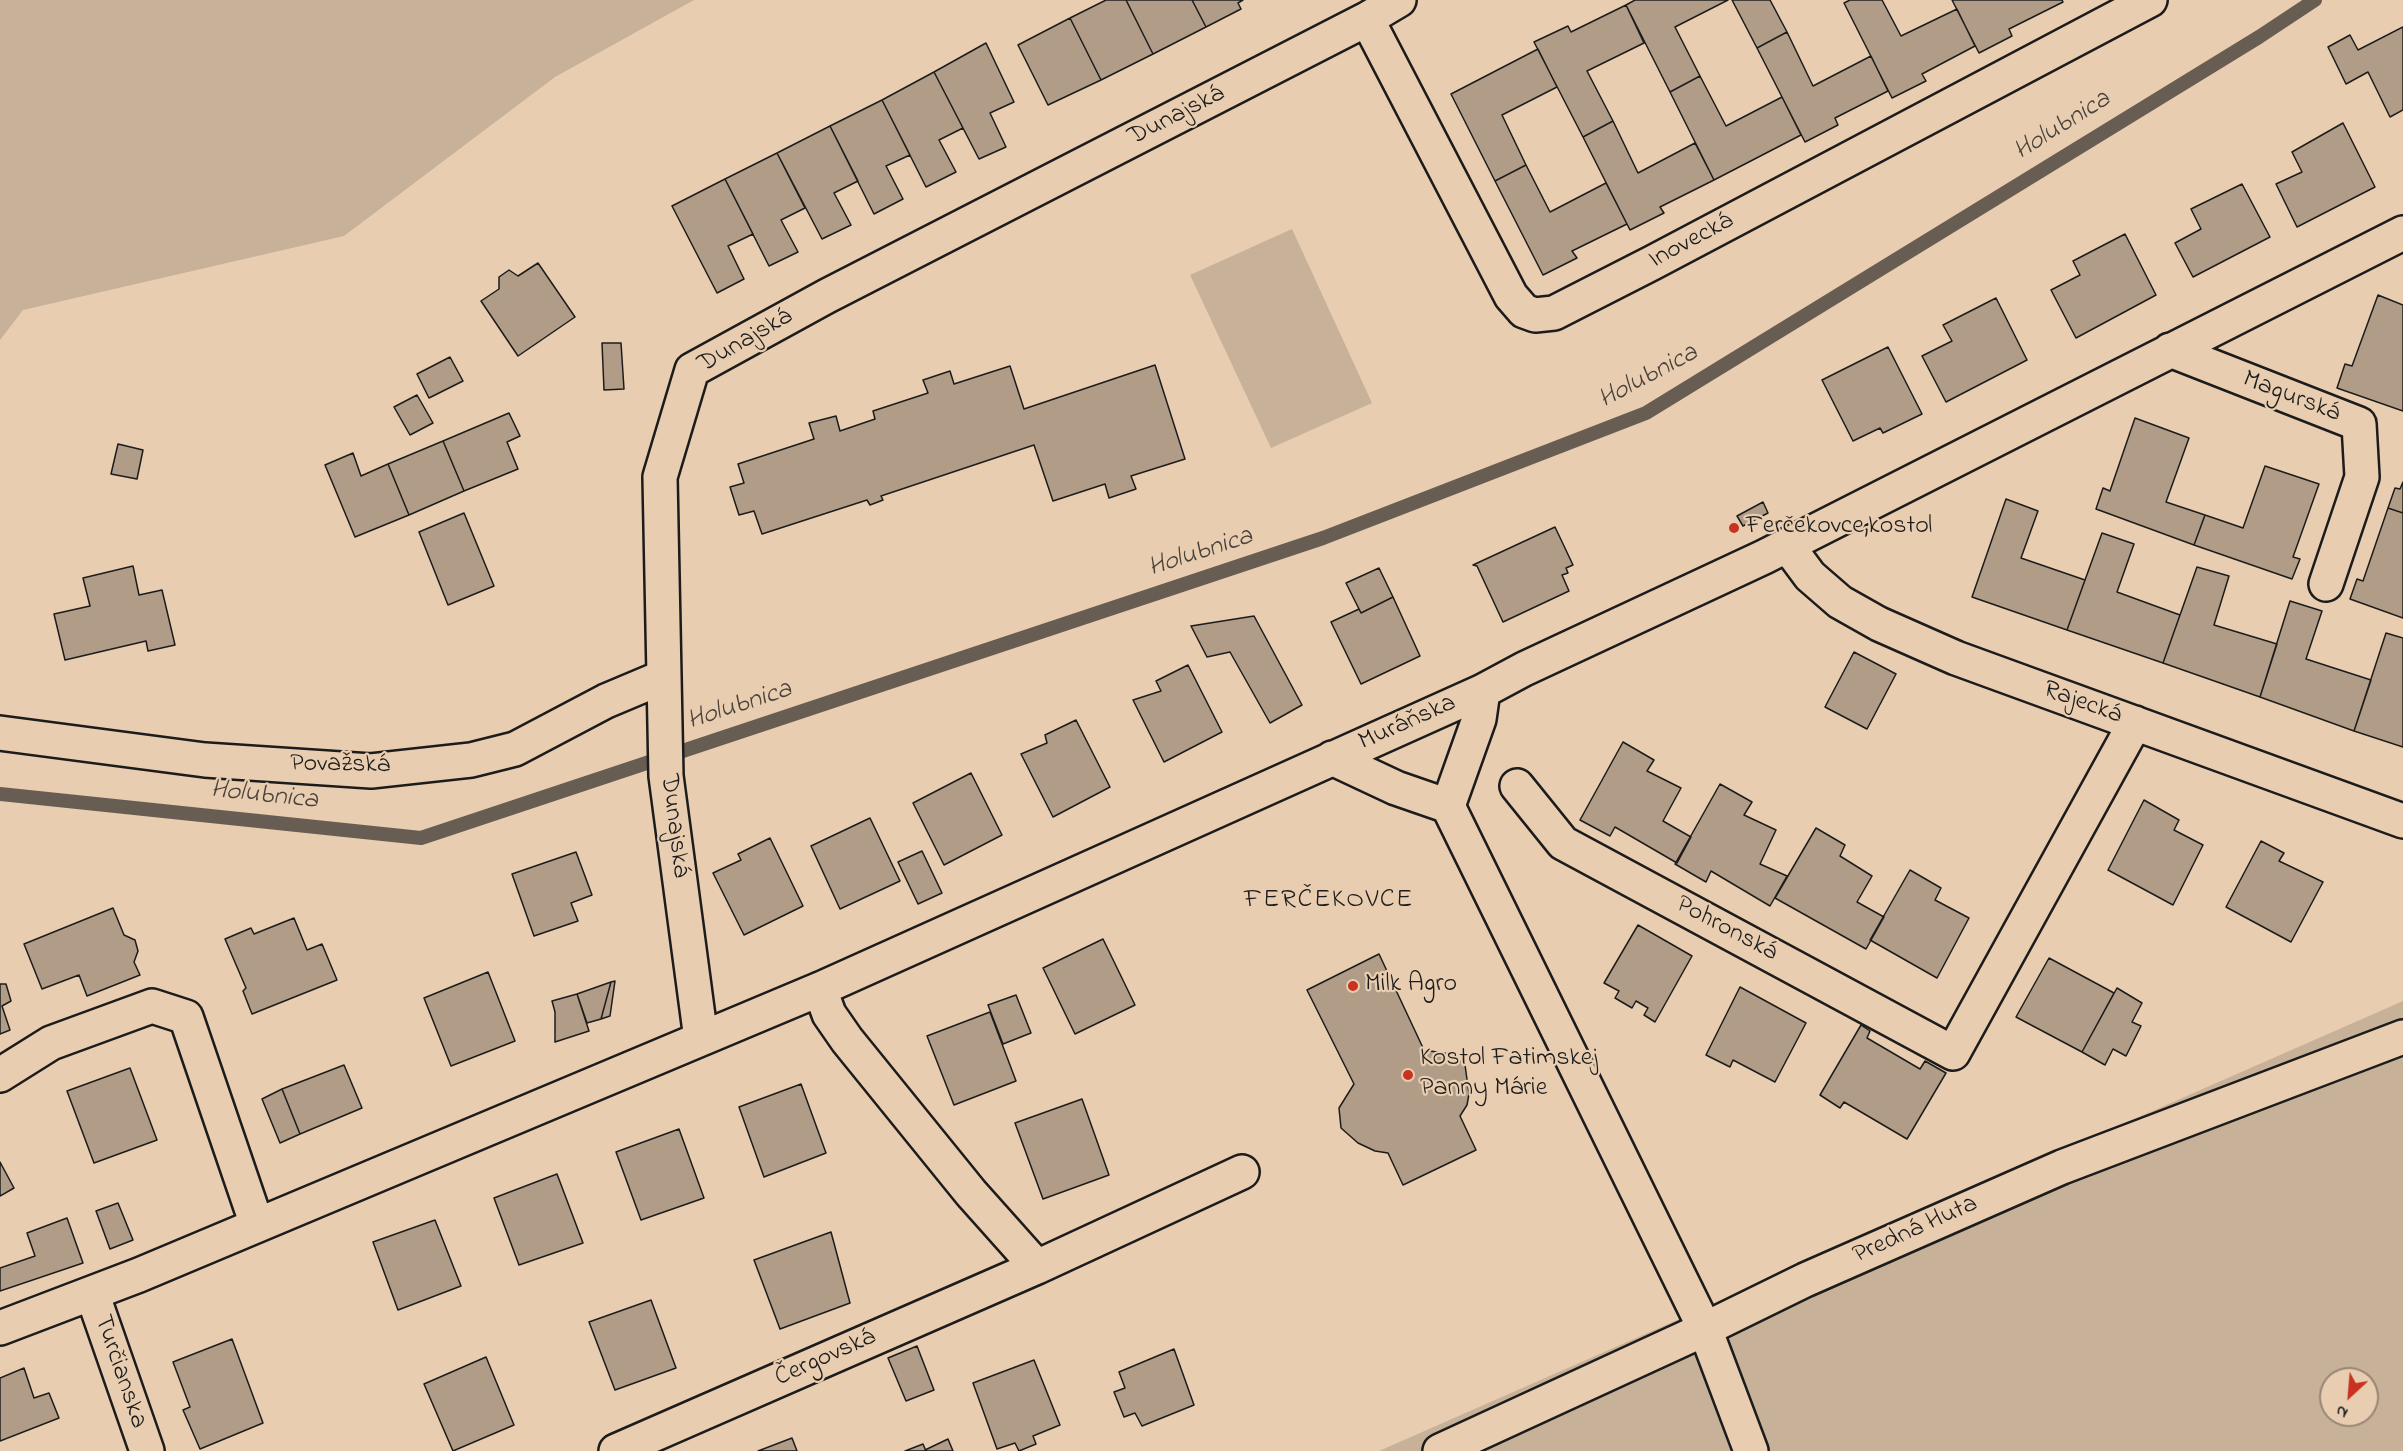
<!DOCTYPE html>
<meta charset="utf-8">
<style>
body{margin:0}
#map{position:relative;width:2403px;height:1451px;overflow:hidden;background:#e9cdb0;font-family:"Indie Flower",sans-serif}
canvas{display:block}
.north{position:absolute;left:2319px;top:1367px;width:60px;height:60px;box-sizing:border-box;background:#e9cdb0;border:2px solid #978675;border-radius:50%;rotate:206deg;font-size:16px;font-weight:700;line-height:24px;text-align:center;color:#1c1c1c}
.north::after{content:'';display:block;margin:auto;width:21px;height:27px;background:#c8321e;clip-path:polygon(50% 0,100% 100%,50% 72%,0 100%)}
</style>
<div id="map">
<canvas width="2403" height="1451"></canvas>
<div class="north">N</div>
</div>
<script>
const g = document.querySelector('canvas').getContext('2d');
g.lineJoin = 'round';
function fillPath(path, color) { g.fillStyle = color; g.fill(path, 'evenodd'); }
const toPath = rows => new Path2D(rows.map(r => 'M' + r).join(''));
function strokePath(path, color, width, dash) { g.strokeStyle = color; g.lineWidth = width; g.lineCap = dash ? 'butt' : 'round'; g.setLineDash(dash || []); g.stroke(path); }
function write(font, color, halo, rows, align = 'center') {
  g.font = font + ' "Indie Flower",sans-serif'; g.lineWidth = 4.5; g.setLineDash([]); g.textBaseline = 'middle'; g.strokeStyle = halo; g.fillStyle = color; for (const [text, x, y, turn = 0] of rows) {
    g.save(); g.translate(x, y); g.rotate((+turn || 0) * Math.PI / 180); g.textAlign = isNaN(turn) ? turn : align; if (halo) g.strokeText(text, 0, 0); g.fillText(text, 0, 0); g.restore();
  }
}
fillPath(toPath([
 [0,0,694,0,555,77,344,236,23,310,0,340],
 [1292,229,1372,403,1271,448,1190,275],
 [2403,1001,2403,1451,1379,1451],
 [2331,1379,2367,1379,2367,1415,2331,1415]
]), '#c7b198');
strokePath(toPath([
 [0,794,421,838,1323,538,1646,413,2259,37,2315,0]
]), '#685d53', 14);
const building = toPath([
 [1106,0,1126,0,1153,54,1101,80,1070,18,1106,0],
 [1126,0,1192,0,1206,27,1153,54,1126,0],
 [1192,0,1243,0,1238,3,1241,9,1206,27,1192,0],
 [1635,0,1728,0,1675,27,1700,76,1670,92,1626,5,1635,0],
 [1732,0,1770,0,1787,32,1757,48,1732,0],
 [1850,0,1882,0,1901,36,1957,9,1975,46,1922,74,1926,81,1892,98,1844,3,1850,0],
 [1952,0,2062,0,2063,2,2009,29,2012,36,1979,53,1952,0],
 [1626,5,1644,43,1587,71,1613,121,1583,137,1534,42,1568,26,1571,32,1626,5],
 [1070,18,1101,80,1048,105,1018,45,1070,18],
 [2403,27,2403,110,2390,117,2368,72,2346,84,2328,47,2350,35,2358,50,2403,27],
 [1787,32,1813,86,1871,56,1888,91,1835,118,1838,125,1805,142,1757,48,1787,32],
 [986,43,1014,102,990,113,1006,147,979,159,934,72,986,43],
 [1538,49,1557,87,1502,115,1526,165,1495,181,1451,94,1538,49],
 [934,72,963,128,939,140,956,172,926,187,882,100,934,72],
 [1700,76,1726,126,1782,97,1801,135,1714,180,1670,92,1700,76],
 [882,100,910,155,886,166,903,199,874,214,830,126,882,100],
 [1613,121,1638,173,1695,143,1714,180,1660,207,1664,213,1630,230,1583,137,1613,121],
 [2343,123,2375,187,2297,227,2276,184,2302,172,2292,152,2343,123],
 [830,126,858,181,834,193,851,225,822,239,777,153,830,126],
 [777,153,805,208,781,220,798,252,769,266,725,179,777,153],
 [1526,165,1550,212,1606,183,1627,224,1572,251,1577,258,1543,275,1495,181,1526,165],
 [725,179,753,234,728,246,744,279,717,293,672,206,725,179],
 [2242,184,2270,237,2193,277,2175,243,2201,229,2191,209,2242,184],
 [2125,234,2156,295,2076,338,2051,290,2080,275,2073,261,2125,234],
 [538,263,575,317,518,356,481,301,499,289,499,277,509,270,518,276,538,263],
 [2378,295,2403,305,2403,411,2337,388,2345,364,2352,366,2378,295],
 [1996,298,2027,360,1946,402,1922,356,1952,341,1943,325,1996,298],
 [602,343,621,343,624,389,604,390,602,343],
 [1888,347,1922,414,1883,433,1880,428,1853,441,1822,380,1888,347],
 [450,357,463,381,429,398,417,374,450,357],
 [1155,365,1185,459,1131,476,1136,489,1109,498,1105,484,1053,501,1034,445,881,496,883,500,870,505,867,500,762,534,754,511,739,515,730,487,744,483,738,464,814,439,809,423,836,416,840,431,875,419,873,411,928,393,923,380,950,371,954,384,1010,366,1024,409,1155,365],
 [417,395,433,423,410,435,394,407,417,395],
 [509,413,520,436,507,442,518,469,464,491,443,441,509,413],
 [2135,418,2189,438,2166,502,2205,515,2194,545,2096,509,2103,488,2110,491,2135,418],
 [443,441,464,491,409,515,388,464,443,441],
 [118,444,143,450,137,479,111,474,118,444],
 [353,453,361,476,388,464,409,515,355,537,325,465,353,453],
 [2265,466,2319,484,2293,557,2300,559,2292,579,2194,545,2205,515,2243,528,2265,466],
 [2403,482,2403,513,2388,508,2395,488,2400,489,2403,482],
 [2006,499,2038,511,2021,558,2085,580,2067,630,1972,597,2006,499],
 [1763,502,1768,513,1743,526,1737,516,1763,502],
 [2388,508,2403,513,2403,618,2350,599,2357,579,2363,581,2388,508],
 [464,513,494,586,448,605,419,532,464,513],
 [1555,527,1573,565,1566,568,1568,573,1562,575,1569,591,1503,622,1477,566,1473,565,1555,527],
 [2102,533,2134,544,2117,592,2180,615,2163,663,2067,630,2102,533],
 [133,566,139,595,162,590,175,645,148,651,146,641,65,660,54,614,90,606,83,578,133,566],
 [2197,567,2229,576,2214,625,2277,644,2260,697,2163,663,2197,567],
 [1379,568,1393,597,1361,613,1346,583,1379,568],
 [1393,597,1420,656,1361,684,1331,622,1359,609,1361,613,1393,597],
 [2290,601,2322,611,2306,659,2371,680,2354,731,2260,697,2290,601],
 [1254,616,1302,705,1270,723,1230,652,1207,657,1191,626,1254,616],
 [2386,633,2403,638,2403,747,2354,731,2386,633],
 [1854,652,1896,674,1867,729,1825,707,1854,652],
 [1188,665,1222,732,1164,762,1133,700,1161,691,1156,681,1188,665],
 [1076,720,1110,787,1053,817,1021,754,1047,743,1045,735,1076,720],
 [1623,742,1654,760,1647,771,1681,788,1663,821,1691,837,1677,863,1615,827,1610,836,1580,820,1623,742],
 [971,773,1002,835,944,865,913,803,971,773],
 [1720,784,1752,802,1744,815,1776,830,1760,864,1787,876,1770,906,1711,871,1706,882,1675,864,1720,784],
 [2144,800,2179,820,2174,830,2203,845,2173,905,2108,870,2144,800],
 [870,818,900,881,840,909,811,846,870,818],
 [1816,828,1845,845,1840,856,1872,876,1857,902,1884,917,1866,949,1775,898,1816,828],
 [770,838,803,906,744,935,713,873,741,860,738,854,770,838],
 [2261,841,2284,853,2279,861,2323,882,2291,942,2226,907,2261,841],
 [922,851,942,893,918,904,898,862,922,851],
 [576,852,592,895,571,903,578,921,534,936,512,874,576,852],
 [1910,870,1941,888,1935,900,1969,918,1937,978,1870,940,1910,870],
 [113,908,124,935,135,940,138,951,134,962,140,975,87,996,79,975,42,989,24,944,113,908],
 [294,918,307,950,322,944,337,980,252,1014,243,991,246,988,225,939,251,928,254,934,294,918],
 [1638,925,1692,956,1655,1022,1644,1015,1648,1008,1636,1001,1632,1008,1615,998,1619,991,1604,983,1638,925],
 [1103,939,1135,1005,1075,1034,1043,968,1103,939],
 [1379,954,1424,1050,1450,1054,1465,1065,1469,1094,1467,1105,1460,1116,1476,1150,1403,1185,1388,1153,1375,1151,1358,1143,1341,1128,1339,1108,1354,1084,1307,990,1379,954],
 [2049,958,2114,993,2082,1052,2016,1017,2049,958],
 [488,972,515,1041,451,1066,424,998,488,972],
 [615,981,610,1016,601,1019,611,982,615,981],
 [611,982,601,1019,587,1023,577,994,611,982],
 [0,984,6,984,11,1001,2,1006,10,1030,0,1034,0,984],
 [1740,987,1806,1023,1775,1082,1733,1060,1730,1067,1706,1055,1740,987],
 [2117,988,2142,1003,2132,1022,2141,1026,2126,1056,2113,1049,2105,1065,2082,1052,2117,988],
 [577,994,589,1031,555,1042,555,1012,552,1001,577,994],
 [1016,995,1031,1033,1003,1044,988,1005,1016,995],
 [990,1012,1016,1081,954,1105,927,1036,990,1012],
 [1861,1025,1870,1031,1867,1038,1920,1069,1925,1061,1946,1073,1907,1139,1844,1102,1840,1108,1820,1095,1861,1025],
 [344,1065,362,1108,300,1134,282,1089,344,1065],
 [130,1068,157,1140,94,1163,67,1091,130,1068],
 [801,1084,826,1153,764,1177,739,1107,801,1084],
 [282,1089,300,1134,280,1143,262,1099,282,1089],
 [1082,1099,1109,1175,1043,1199,1015,1123,1082,1099],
 [679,1129,704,1198,641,1220,616,1152,679,1129],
 [0,1162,14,1188,0,1196,0,1162],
 [557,1174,583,1243,519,1265,494,1198,557,1174],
 [118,1203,133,1240,110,1249,96,1211,118,1203],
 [67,1218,83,1263,0,1291,0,1268,35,1256,27,1233,67,1218],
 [435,1220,461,1286,398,1310,373,1242,435,1220],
 [831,1232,850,1303,780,1329,754,1260,831,1232],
 [651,1300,676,1368,615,1390,589,1322,651,1300],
 [232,1339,263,1423,200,1449,183,1410,190,1407,173,1362,232,1339],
 [917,1346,934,1390,906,1401,888,1358,917,1346],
 [1174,1349,1194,1405,1142,1426,1135,1413,1124,1417,1114,1392,1125,1388,1119,1372,1174,1349],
 [486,1357,514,1425,453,1451,424,1384,486,1357],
 [1034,1360,1060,1425,1033,1436,1036,1444,1019,1451,1015,1443,997,1449,973,1383,1034,1360],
 [24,1368,34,1398,49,1393,59,1418,0,1441,0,1378,24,1368],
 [792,1438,797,1451,758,1451,792,1438],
 [948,1439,953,1451,926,1451,925,1450,948,1439],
 [923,1444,926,1451,905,1451,923,1444]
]);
fillPath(building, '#b09c87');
strokePath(building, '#1c1c1c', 1.5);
const minor = toPath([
 [1367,19,1511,296,1524,311,1535,315,1554,313,1652,263,2150,0],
 [2170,350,2359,424,2362,477,2326,584],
 [1787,545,1810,576,1840,602,1879,624,1956,658,2403,821],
 [1483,691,1479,719,1448,806,1705,1329,1751,1451],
 [0,733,205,760,371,771,471,760,515,749,606,701,663,677],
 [1332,758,1396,788,1448,806],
 [1517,786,1563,843,1953,1053,2135,723],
 [820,989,829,1014,847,1040,971,1193,1037,1267,1242,1172],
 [701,1039,666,776,660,477,692,370,827,296,1367,19,1399,0],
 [0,1075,51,1043,152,1006,186,1017,257,1225],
 [92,1293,147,1451],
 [0,1328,139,1275,820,989,1483,691,1524,669,1764,557,2403,233],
 [616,1451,1037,1267]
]);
const major = toPath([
 [1440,1451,1705,1329,1805,1280,2062,1167,2403,1037]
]);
strokePath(minor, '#1c1c1c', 38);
strokePath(major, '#1c1c1c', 38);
strokePath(minor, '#e9cdb0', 33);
strokePath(major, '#e9cdb0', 33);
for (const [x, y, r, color] of [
 [1734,528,6,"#c8321e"],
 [1353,986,6,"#c8321e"],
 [1408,1075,6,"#c8321e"]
]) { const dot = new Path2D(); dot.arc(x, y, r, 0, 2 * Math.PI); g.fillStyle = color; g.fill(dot); strokePath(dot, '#e9cdb0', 2); }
write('26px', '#1c1c1c', '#e9cdb0', [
 ["Dunajská",1177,117,-27],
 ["Inovecká",1692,242,-28],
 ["Dunajská",746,342,-30],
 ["Magurská",2291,398,21],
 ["Rajecká",2082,704,20],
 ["Muráňska",1408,724,-24],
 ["Považská",340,766,1],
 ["Dunajská",673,826,83],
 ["Pohronská",1726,930,28],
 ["Predná Huta",1916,1231,-24],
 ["Čergovská",826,1359,-24],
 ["Turčianska",119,1372,71]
]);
write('26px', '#1c1c1c', '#e9cdb0', [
 ["Ferčekovce,kostol",1746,528],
 ["Milk Agro",1365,986],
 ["Kostol Fatimskej",1420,1060],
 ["Panny Márie",1420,1090]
], 'left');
write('italic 27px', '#48423c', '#e9cdb0', [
 ["Holubnica",2063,127,-32],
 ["Holubnica",1649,378,-28],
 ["Holubnica",1201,554,-18],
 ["Holubnica",740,707,-18],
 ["Holubnica",264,797,6]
]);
g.letterSpacing = '1.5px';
write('27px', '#1c1c1c', '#e9cdb0', [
 ["FERČEKOVCE",1329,902]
]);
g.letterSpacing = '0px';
</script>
